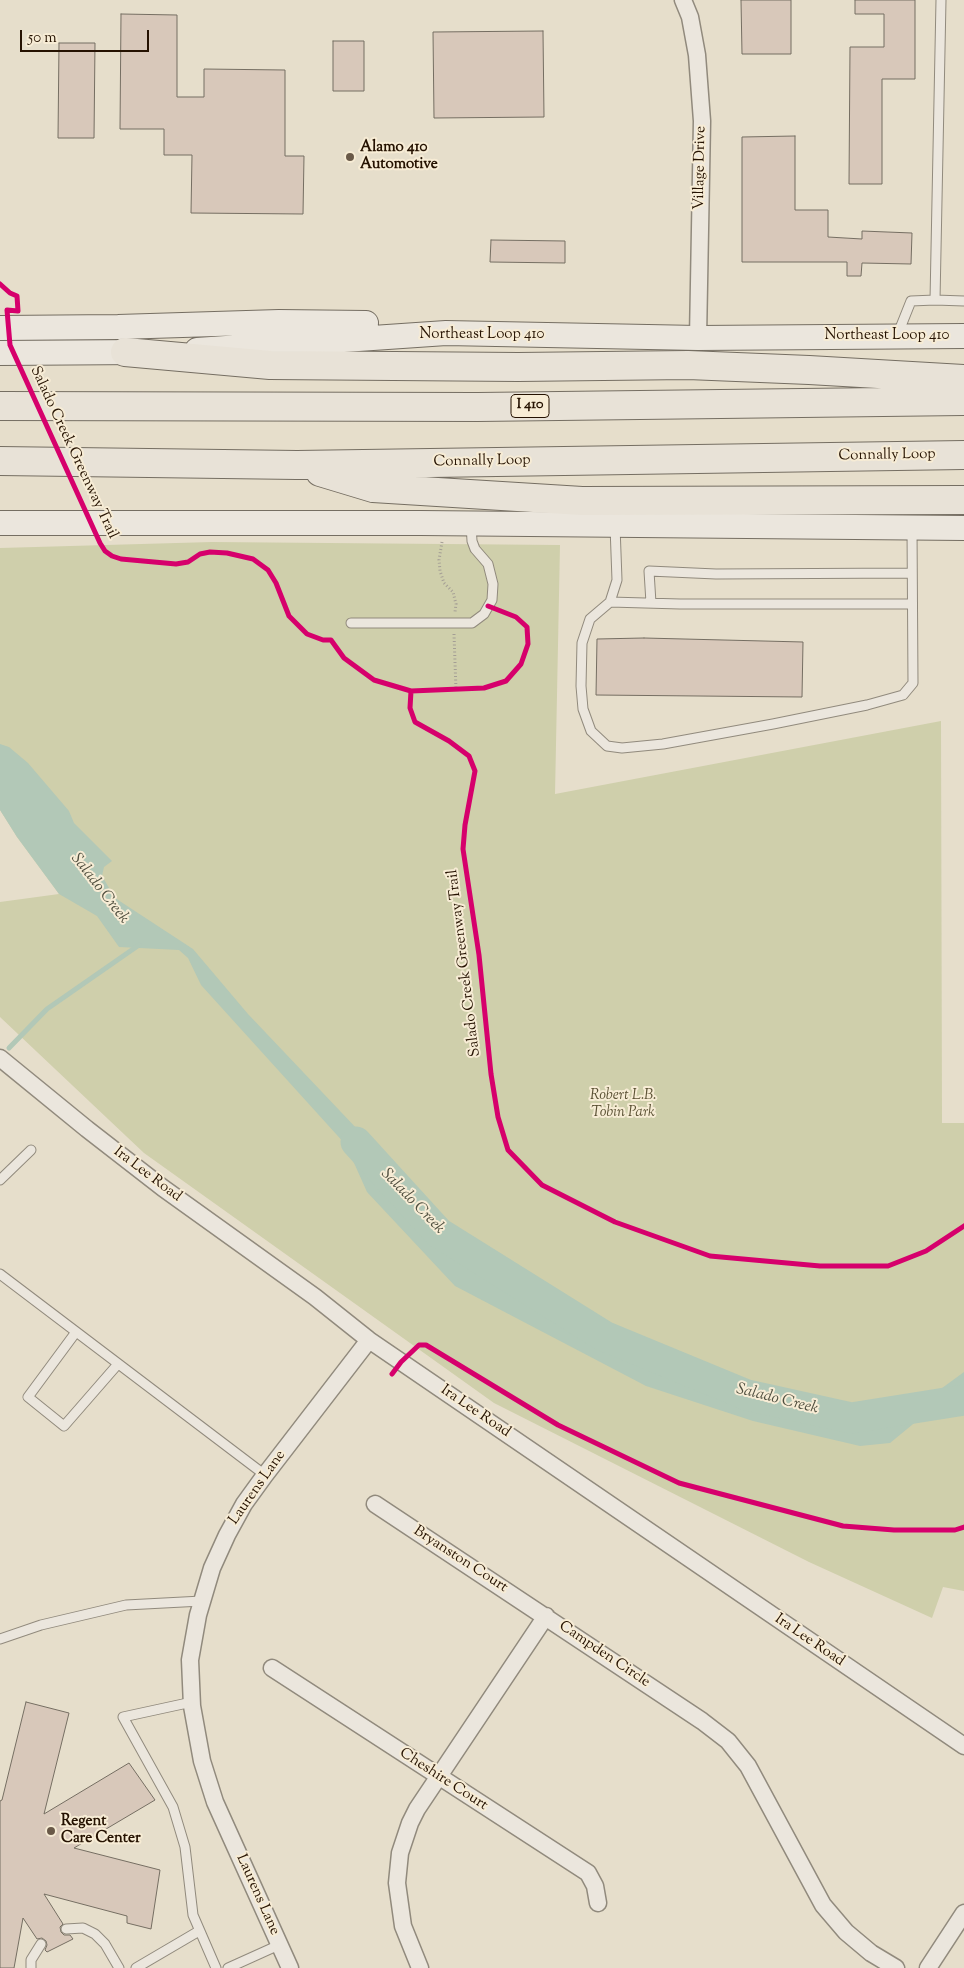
<!DOCTYPE html>
<style>
body{margin:0}
#map{position:relative;width:964px;height:1968px;overflow:hidden;background:#e6decb;font-family:"Sorts Mill Goudy",serif}
canvas{display:block}
.scale{position:absolute;left:20px;top:30px;width:129px;height:22px;box-sizing:border-box;border:2px solid #251201;border-top:0;padding-left:6px;font-size:15px;line-height:18px;white-space:nowrap;color:#251201;-webkit-text-stroke:4px #f7ecd5;paint-order:stroke}
</style>
<div id="map">
<canvas width="964" height="1968"></canvas>
<div class="scale">50 m</div>
</div>
<script>
const g = document.querySelector('canvas').getContext('2d');
g.lineJoin = 'round';
function fillPath(path, color) { g.fillStyle = color; g.fill(path, 'evenodd'); }
const toPath = rows => new Path2D(rows.map(r => 'M' + r).join(''));
function strokePath(path, color, width, dash) { g.strokeStyle = color; g.lineWidth = width; g.lineCap = dash ? 'butt' : 'round'; g.setLineDash(dash || []); g.stroke(path); }
function write(font, color, halo, rows, align = 'center') {
  g.font = font + ' "Sorts Mill Goudy",serif'; g.lineWidth = 4; g.setLineDash([]); g.textBaseline = 'middle'; g.strokeStyle = halo; g.fillStyle = color; for (const [text, x, y, turn = 0] of rows) {
    g.save(); g.translate(x, y); g.rotate((+turn || 0) * Math.PI / 180); g.textAlign = isNaN(turn) ? turn : align; if (halo) g.strokeText(text, 0, 0); g.fillText(text, 0, 0); g.restore();
  }
}
fillPath(toPath([
 [212,542,560,545,555,794,941,721,942,1123,964,1123,964,1591,943,1587,932,1618,809,1562,494,1403,144,1153,0,1017,0,902,59,894,17,837,0,810,0,548]
]), '#cfcfab');
fillPath(toPath([
 [0,744,9,747,28,763,69,811,74,823,112,861,104,867,102,876,115,898,193,949,248,1014,359,1131,403,1206,421,1225,488,1277,551,1311,599,1323,693,1378,730,1392,855,1426,884,1423,902,1402,918,1393,938,1391,964,1372,964,1412,956,1415,947,1408,936,1418,918,1420,890,1443,860,1446,753,1421,646,1386,455,1286,367,1192,346,1145,201,985,188,958,179,950,119,947,97,916,59,894,17,837,0,810]
]), '#b2c8b7');
strokePath(toPath([
 [9,1048,47,1009,139,945]
]), '#b2c8b7', 5);
strokePath(toPath([
 [356,1142,439,1233,604,1336,747,1395,851,1418,964,1400]
]), '#b2c8b7', 31);
const building = toPath([
 [741,0,791,0,791,54,742,54,741,0],
 [855,0,915,0,915,79,882,79,882,184,849,184,850,47,884,47,884,14,855,14,855,0],
 [121,14,177,15,177,97,204,97,204,69,285,70,285,156,304,156,303,214,191,213,192,155,164,155,164,129,120,129,121,14],
 [543,31,544,117,434,118,433,32,543,31],
 [333,41,364,41,364,91,333,91,333,41],
 [59,43,95,43,94,138,58,138,59,43],
 [795,136,795,210,828,210,828,237,862,239,862,231,912,233,911,264,862,263,861,276,847,276,847,262,742,262,742,137,795,136],
 [491,240,565,241,565,263,490,262,491,240],
 [644,638,803,642,802,697,596,695,597,639,644,638],
 [26,1702,69,1713,44,1814,129,1763,155,1800,74,1848,160,1870,151,1929,127,1923,127,1916,44,1894,63,1924,60,1927,61,1932,64,1935,70,1935,73,1939,47,1952,45,1950,47,1945,46,1941,42,1938,37,1939,23,1918,14,1968,0,1968,0,1801,2,1800,26,1702]
]);
fillPath(building, '#d8c8ba');
strokePath(building, '#756e62', 1);
const lane = toPath([
 [941,0,935,300,964,301],
 [897,336,911,301,935,300],
 [615,526,617,580,610,602,590,619,582,643,581,686,583,709,591,731,607,746,622,748,663,744,773,724,867,705,903,695,913,683,912,528],
 [610,602,680,604,912,604],
 [651,603,649,571,716,574,912,573],
 [351,623,472,623,484,614,492,600,493,584,488,564,475,549,472,541,471,524],
 [0,1180,31,1150],
 [0,1274,265,1475],
 [76,1332,28,1397,64,1426,118,1364],
 [0,1639,41,1625,126,1605,202,1601],
 [192,1702,123,1717,173,1807,185,1847,193,1915,216,1968],
 [66,1929,83,1928,95,1934,105,1944,119,1968],
 [31,1968,31,1960,41,1944],
 [136,1968,199,1931],
 [228,1968,279,1945]
]);
const street = toPath([
 [683,0,690,17,697,55,702,121,698,338],
 [0,1058,87,1129,163,1188,315,1297,369,1340,964,1746],
 [375,1504,702,1721,728,1741,748,1766,823,1905,846,1932,871,1953,896,1968],
 [272,1668,588,1873,595,1886,598,1903],
 [290,1968,215,1802,202,1761,192,1706,190,1660,198,1615,212,1568,227,1535,244,1504,265,1475,369,1340],
 [420,1968,403,1926,397,1883,400,1853,410,1823,417,1809,546,1616],
 [928,1968,964,1913]
]);
const secondary = toPath([
 [0,328,118,327,279,322,366,323],
 [197,350,446,333,698,338,964,336],
 [0,353,143,352],
 [0,523,421,523,964,528]
]);
const highway = toPath([
 [125,352,270,365,518,367,688,365,809,370,964,379],
 [0,406,478,407,964,401],
 [0,461,297,465,964,455],
 [320,472,373,488,582,501,964,500]
]);
strokePath(lane, '#918a7d', 11);
strokePath(street, '#918a7d', 19);
strokePath(secondary, '#756e62', 26);
strokePath(highway, '#756e62', 30);
strokePath(toPath([
 [442,542,439,560,440,571,444,583,453,592,456,604,455,612],
 [454,634,456,690]
]), '#a49e95', 3, [1, 2.5]);
strokePath(lane, '#ebe6dd', 9);
strokePath(street, '#ebe6dd', 16);
strokePath(secondary, '#ebe6dd', 24);
strokePath(highway, '#e8e2d7', 28);
strokePath(toPath([
 [0,284,10,293,17,296,18,311,7,310,10,345,100,543,105,551,112,556,121,559,176,564,188,562,200,554,210,552,227,553,253,559,268,570,276,583,289,616,307,634,323,640,331,640,344,658,374,680,411,691,484,688,506,681,521,664,528,644,527,627,516,617,488,606],
 [411,691,410,708,415,722,449,741,469,756,475,771,465,825,463,849,479,955,491,1074,498,1117,508,1150,542,1185,615,1222,710,1256,820,1266,888,1266,926,1251,964,1226],
 [392,1374,401,1362,419,1345,426,1345,558,1425,679,1483,843,1526,894,1530,955,1530,964,1527]
]), '#d6006c', 5);
for (const [x, y, r, color] of [
 [350,157,5,"#695948"],
 [51,1831,5,"#695948"]
]) { const dot = new Path2D(); dot.arc(x, y, r, 0, 2 * Math.PI); g.fillStyle = color; g.fill(dot); strokePath(dot, '#f7ecd5', 2); }
for (const [x, y, w] of [
 [530,406,38]
]) { const box = new Path2D(); box.roundRect(x - w / 2, y - 11.5, w, 23, 4); g.fillStyle = '#f7ecd5'; g.fill(box); strokePath(box, '#251201', 1); }
write('bold 14px', '#251201', null, [
 ["I 410",530,406]
]);
write('bold 15px', '#251201', '#f7ecd5', [
 ["Alamo 410",360,148],
 ["Automotive",360,165],
 ["Regent",61,1822],
 ["Care Center",61,1839]
], 'left');
write('15px', '#251201', '#f7ecd5', [
 ["Village Drive",701,168,-89],
 ["Northeast Loop 410",482,335],
 ["Northeast Loop 410",887,336],
 ["Salado Creek Greenway Trail",73,453,65],
 ["Connally Loop",887,456,-1],
 ["Connally Loop",482,462,-1],
 ["Salado Creek Greenway Trail",465,963,-97],
 ["Ira Lee Road",147,1175,37],
 ["Ira Lee Road",475,1412,34],
 ["Laurens Lane",258,1488,-55],
 ["Bryanston Court",460,1560,33],
 ["Ira Lee Road",809,1641,34],
 ["Campden Circle",604,1655,34],
 ["Cheshire Court",443,1780,33],
 ["Laurens Lane",257,1895,66]
]);
write('italic 15px', '#5a5033', '#f7ecd5', [
 ["Robert L.B.",623,1096],
 ["Tobin Park",623,1113]
]);
write('italic 16px', '#4f4e3e', '#f7ecd5', [
 ["Salado Creek",99,889,52],
 ["Salado Creek",412,1202,46],
 ["Salado Creek",777,1400,14]
]);
</script>
